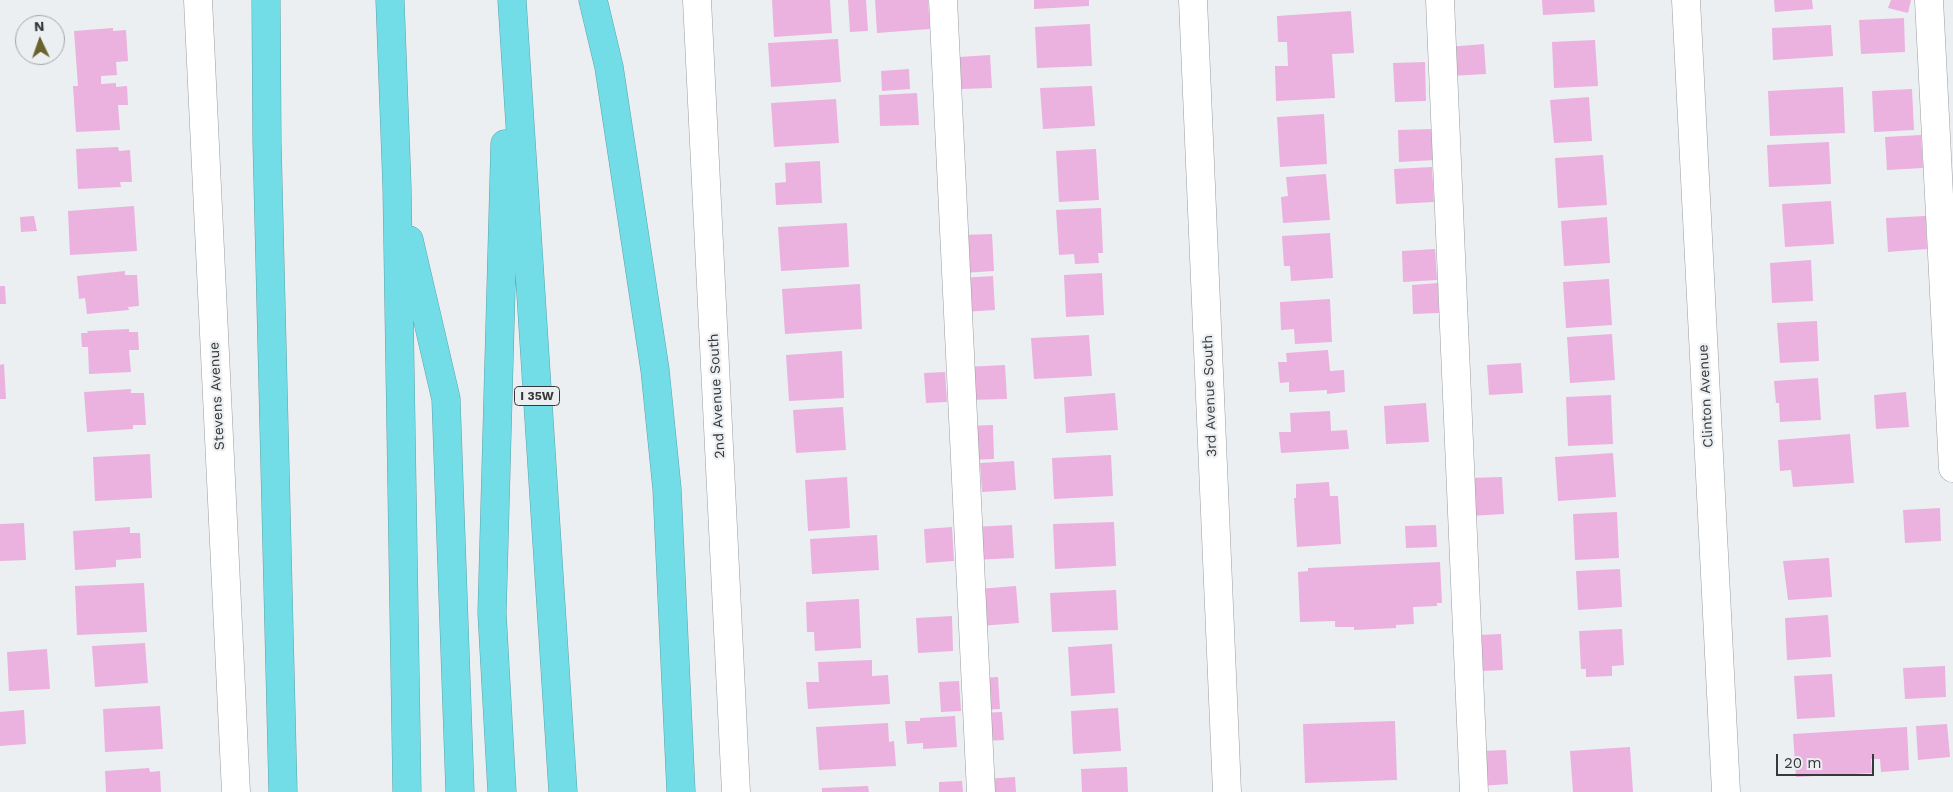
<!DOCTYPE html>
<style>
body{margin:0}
#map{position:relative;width:1953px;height:792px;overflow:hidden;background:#eceff2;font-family:"Work Sans",sans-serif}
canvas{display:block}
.north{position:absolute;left:15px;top:15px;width:50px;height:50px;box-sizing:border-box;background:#eceff2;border:1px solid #a4a6a8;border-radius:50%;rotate:357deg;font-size:14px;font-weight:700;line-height:20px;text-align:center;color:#373839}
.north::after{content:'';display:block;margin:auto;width:18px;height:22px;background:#6a622e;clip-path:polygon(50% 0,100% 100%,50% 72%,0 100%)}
.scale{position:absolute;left:1776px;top:754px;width:98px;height:22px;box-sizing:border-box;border:2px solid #373839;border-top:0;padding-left:6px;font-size:15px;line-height:18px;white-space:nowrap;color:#373839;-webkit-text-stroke:4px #eceff2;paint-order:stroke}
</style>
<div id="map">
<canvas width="1953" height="792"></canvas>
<div class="north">N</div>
<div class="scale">20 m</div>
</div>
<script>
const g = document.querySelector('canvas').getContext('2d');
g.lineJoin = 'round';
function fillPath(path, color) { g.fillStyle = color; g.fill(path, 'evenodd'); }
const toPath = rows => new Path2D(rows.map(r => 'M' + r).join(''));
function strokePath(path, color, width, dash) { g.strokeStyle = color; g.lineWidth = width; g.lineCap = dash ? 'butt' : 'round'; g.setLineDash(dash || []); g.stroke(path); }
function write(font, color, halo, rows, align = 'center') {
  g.font = font + ' "Work Sans",sans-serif'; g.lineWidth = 4.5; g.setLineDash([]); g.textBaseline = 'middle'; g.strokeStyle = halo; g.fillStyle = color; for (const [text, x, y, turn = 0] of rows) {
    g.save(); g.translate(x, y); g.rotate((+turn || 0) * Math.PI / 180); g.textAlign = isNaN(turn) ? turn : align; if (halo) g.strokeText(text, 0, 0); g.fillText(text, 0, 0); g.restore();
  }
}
fillPath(toPath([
 [772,0,830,0,832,33,774,37],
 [848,0,866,0,868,31,850,32],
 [875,0,928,0,930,29,877,33],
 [1034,0,1089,0,1089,6,1034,9],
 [1542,0,1594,0,1595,12,1543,15],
 [1774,0,1812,0,1813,9,1775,12],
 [1891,0,1911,0,1908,13,1888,8],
 [1351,11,1354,53,1332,54,1335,98,1276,101,1275,66,1288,66,1287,42,1278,42,1277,16],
 [1904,18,1905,52,1861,54,1859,20],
 [1090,24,1092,66,1037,68,1035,27],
 [1831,25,1833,56,1773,60,1772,28],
 [113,28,113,31,126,30,128,61,116,62,117,75,101,76,101,84,116,83,116,87,127,86,128,105,118,105,120,130,76,132,73,86,78,86,74,31],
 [838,39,841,82,771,87,768,43],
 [1595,40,1598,86,1554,88,1552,42],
 [1484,44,1486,74,1450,76,1448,47],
 [990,55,992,88,961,89,959,57],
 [1425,62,1426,101,1395,102,1393,63],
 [909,69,910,89,882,91,881,71],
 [1092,86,1095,126,1043,129,1040,88],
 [1843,87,1845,133,1770,136,1768,91],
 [1912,89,1914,130,1874,132,1872,91],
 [917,93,919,125,880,126,879,95],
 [1589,97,1592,141,1554,143,1550,100],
 [836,99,839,143,774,147,771,103],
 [1324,114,1327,164,1280,167,1277,117],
 [1433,129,1435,160,1399,162,1398,130],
 [1921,135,1923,168,1887,170,1885,137],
 [1829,142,1831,184,1769,187,1767,145],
 [118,147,119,151,130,150,132,182,120,182,121,187,78,189,76,149],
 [1096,149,1099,200,1059,202,1056,151],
 [1603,155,1607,205,1558,208,1555,158],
 [820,161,822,203,776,205,775,183,786,182,785,163],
 [1432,167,1434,202,1396,204,1394,169],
 [1326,174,1330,220,1283,223,1281,197,1288,196,1286,177],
 [1831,201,1834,244,1785,247,1782,204],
 [134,206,137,251,70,255,68,211],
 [1101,208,1103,253,1098,253,1099,263,1075,264,1074,254,1059,255,1056,210],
 [34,216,37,231,21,232,20,217],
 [1926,216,1927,249,1888,252,1886,218],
 [1607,217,1610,263,1564,266,1561,221],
 [847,223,849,267,781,271,778,227],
 [1330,233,1333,278,1291,281,1290,266,1284,266,1282,236],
 [992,234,994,271,963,273,961,235],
 [1435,249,1437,280,1403,282,1402,251],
 [1811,260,1813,301,1772,303,1770,263],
 [125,271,125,275,137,275,139,306,128,307,129,310,87,314,85,298,79,299,77,276],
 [1102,273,1104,315,1066,317,1064,275],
 [993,276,995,310,963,312,961,278],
 [1609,279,1612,325,1566,328,1563,282],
 [1438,283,1439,313,1413,314,1412,285],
 [860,284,862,329,785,334,782,289],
 [0,286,5,286,6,304,0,304],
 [1330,299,1332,342,1295,344,1294,329,1281,330,1280,302],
 [1817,321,1819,361,1780,363,1777,323],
 [129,329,129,332,138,332,139,350,129,350,131,372,89,374,88,347,82,347,81,333,88,333,87,331],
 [1612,334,1615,380,1570,383,1567,337],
 [1089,335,1092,376,1034,379,1031,338],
 [1328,350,1330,371,1344,370,1345,392,1327,394,1327,390,1289,392,1289,382,1280,383,1278,362,1287,362,1286,353],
 [842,351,844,398,789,401,786,355],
 [1521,363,1523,393,1489,395,1487,365],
 [4,364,6,399,0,399,0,365],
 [1005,365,1007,399,968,400,966,367],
 [945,372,947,402,926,403,924,373],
 [1818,378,1821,420,1780,422,1779,403,1776,403,1774,381],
 [131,389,131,393,144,393,146,425,133,425,133,429,87,432,84,392],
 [1906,392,1909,427,1876,429,1874,395],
 [1115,393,1118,430,1066,433,1064,397],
 [1611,395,1613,444,1568,446,1566,397],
 [1426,403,1429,442,1386,444,1384,406],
 [843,407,846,450,796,453,793,410],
 [1330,411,1331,431,1347,430,1349,449,1281,453,1279,432,1291,432,1290,413],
 [993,425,994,459,967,460,965,426],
 [1850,434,1854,483,1793,487,1791,470,1780,471,1778,440],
 [1613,453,1616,497,1558,501,1555,457],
 [150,454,152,498,95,501,93,457],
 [1111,455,1113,496,1054,499,1052,458],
 [1014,461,1016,490,982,492,980,463],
 [847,477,850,528,808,531,805,480],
 [1502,477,1504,514,1470,516,1468,478],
 [1329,482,1330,496,1338,496,1341,544,1297,547,1294,498,1296,498,1296,484],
 [1940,508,1941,541,1905,543,1903,510],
 [1617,512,1619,558,1575,560,1573,514],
 [1114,522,1116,566,1055,569,1053,524],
 [24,523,26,560,0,561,0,524],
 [1012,525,1014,558,974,560,973,527],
 [1436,525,1437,547,1406,548,1405,526],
 [130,527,130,533,140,533,141,558,116,560,116,567,75,570,73,531],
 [952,527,954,561,926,563,924,529],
 [877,535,879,570,812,574,810,539],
 [1829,558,1832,597,1788,600,1783,561],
 [1440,562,1442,603,1437,603,1437,606,1413,607,1414,624,1396,625,1396,628,1354,630,1354,627,1335,627,1335,621,1300,622,1298,572,1308,571,1308,568],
 [1620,569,1622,607,1578,610,1576,571],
 [144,583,147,632,77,635,75,586],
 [1016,586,1019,623,980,626,978,589],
 [1116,590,1118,630,1052,632,1050,593],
 [859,599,861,648,815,651,814,632,807,632,806,602],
 [1828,615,1831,657,1787,660,1785,618],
 [952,616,953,651,918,653,916,618],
 [1622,629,1624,665,1612,666,1612,676,1586,677,1586,669,1581,669,1579,631],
 [1501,634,1503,670,1482,671,1479,635],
 [145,643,148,683,95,687,92,646],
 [1112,644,1115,693,1071,696,1068,647],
 [47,649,50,689,9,691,7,652],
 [872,660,872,676,888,675,890,704,808,709,806,682,819,682,818,662],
 [1945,666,1946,697,1905,699,1903,668],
 [1832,674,1835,717,1797,719,1794,676],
 [998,677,1000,709,982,710,981,678],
 [959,681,961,711,941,712,939,682],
 [160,706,163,749,105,752,103,709],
 [1118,708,1121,751,1073,754,1071,711],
 [24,710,26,744,0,746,0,712],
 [1002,712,1004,740,984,741,982,713],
 [955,716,957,747,923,749,923,743,907,744,905,721,920,721,920,718],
 [1395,721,1397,780,1305,783,1303,724],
 [888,723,889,742,894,741,896,766,819,770,816,727],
 [1947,724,1950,757,1918,760,1916,726],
 [1907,727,1909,770,1881,772,1880,759,1871,759,1872,773,1796,777,1793,734],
 [1630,747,1633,792,1573,792,1570,751],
 [1506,750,1508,784,1481,786,1480,751],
 [1127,767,1128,792,1082,792,1081,769],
 [149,768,150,772,160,771,161,792,106,792,105,771],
 [1015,777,1016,792,985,792,984,779],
 [962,781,963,792,939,792,939,782],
 [868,786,869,792,822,792,822,788]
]), '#ebb1df');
const minor = toPath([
 [198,0,236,792],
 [697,0,736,792],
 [943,0,981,792],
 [1193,0,1227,792],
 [1440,0,1474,792],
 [1686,0,1726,792],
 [1929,0,1953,468]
]);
const highway = toPath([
 [266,0,267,142,283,792],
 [390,0,397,187,407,792],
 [512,0,563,792],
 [593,0,609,67,655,370,667,489,681,792],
 [409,240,446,399,460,792],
 [502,792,492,613,505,144]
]);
strokePath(minor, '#9a9da0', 29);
strokePath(highway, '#5da3aa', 29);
strokePath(minor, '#fff', 28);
strokePath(highway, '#72dde7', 28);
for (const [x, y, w] of [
 [537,396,45]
]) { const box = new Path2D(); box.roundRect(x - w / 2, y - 9.5, w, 19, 4); g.fillStyle = '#eceff2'; g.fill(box); strokePath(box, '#373839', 1); }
write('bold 12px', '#373839', null, [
 ["I 35W",537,396]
]);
write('14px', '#373839', '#eceff2', [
 ["Stevens Avenue",217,396,-93],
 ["2nd Avenue South",717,396,-93],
 ["3rd Avenue South",1210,396,-92],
 ["Clinton Avenue",1706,396,-93]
]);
</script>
